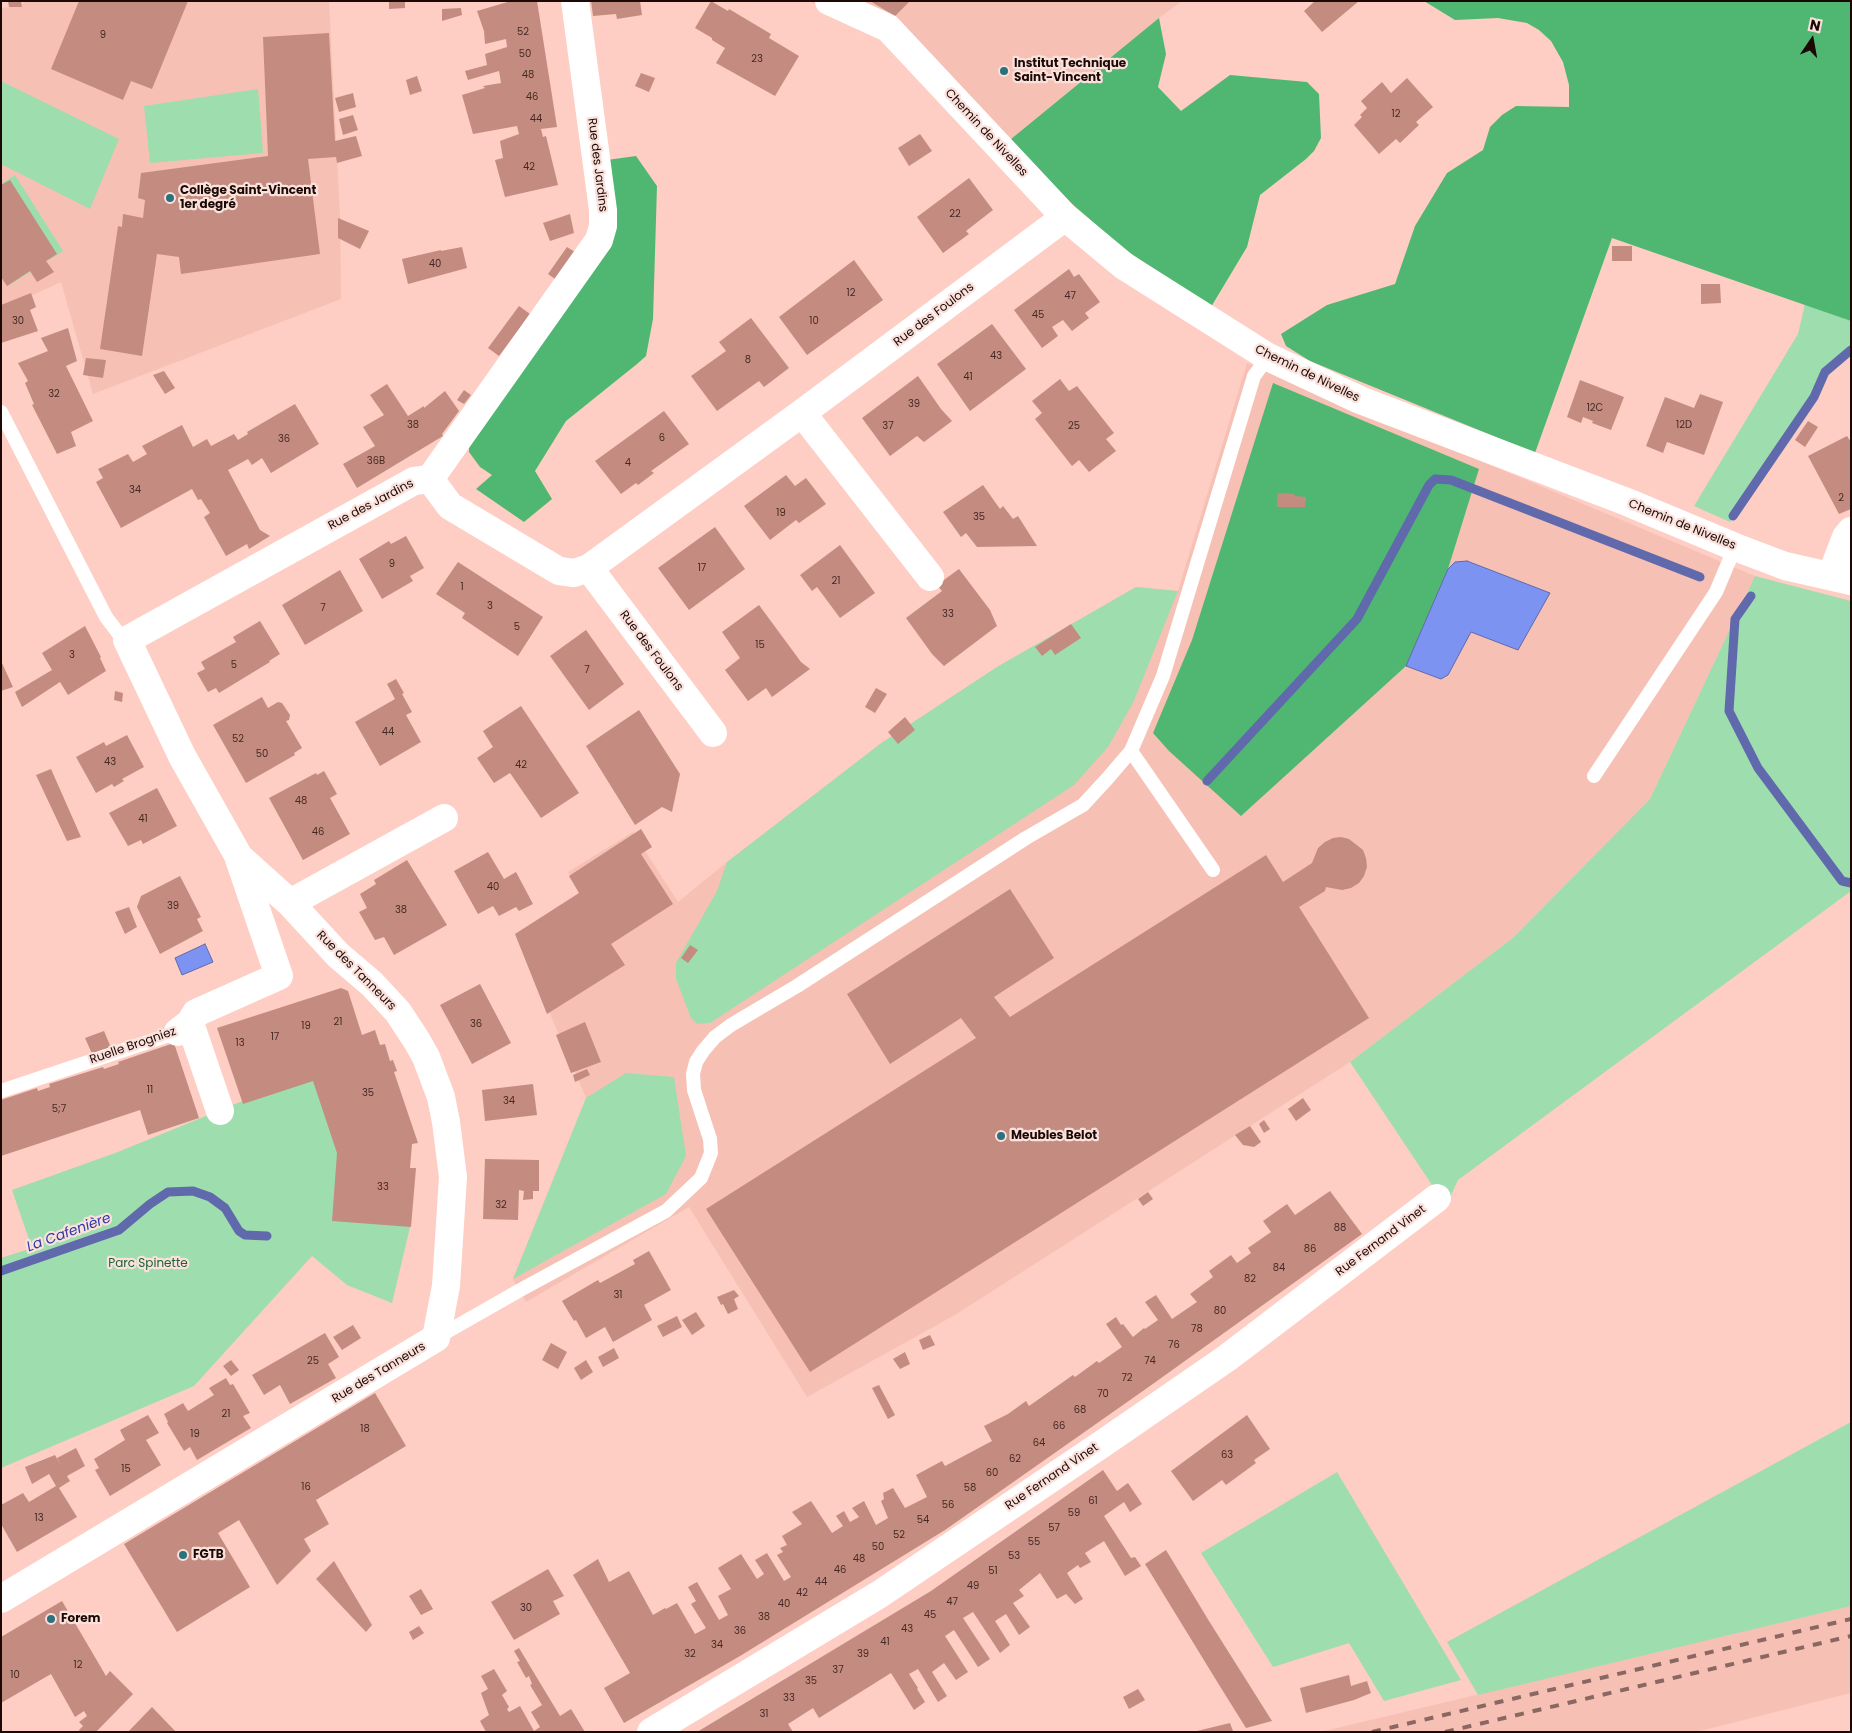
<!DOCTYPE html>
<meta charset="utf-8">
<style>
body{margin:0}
#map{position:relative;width:1852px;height:1733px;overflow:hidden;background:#fecdc3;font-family:Poppins,sans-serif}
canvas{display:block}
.frame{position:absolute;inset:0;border:2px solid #1c0805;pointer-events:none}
.north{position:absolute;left:1787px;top:15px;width:50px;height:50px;-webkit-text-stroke:4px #fae1db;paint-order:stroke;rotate:12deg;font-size:14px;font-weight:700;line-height:20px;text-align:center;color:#1c0805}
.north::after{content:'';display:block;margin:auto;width:18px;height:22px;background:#1c0805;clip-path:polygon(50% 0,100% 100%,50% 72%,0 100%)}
</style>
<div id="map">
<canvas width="1852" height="1733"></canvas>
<div class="frame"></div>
<div class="north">N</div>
</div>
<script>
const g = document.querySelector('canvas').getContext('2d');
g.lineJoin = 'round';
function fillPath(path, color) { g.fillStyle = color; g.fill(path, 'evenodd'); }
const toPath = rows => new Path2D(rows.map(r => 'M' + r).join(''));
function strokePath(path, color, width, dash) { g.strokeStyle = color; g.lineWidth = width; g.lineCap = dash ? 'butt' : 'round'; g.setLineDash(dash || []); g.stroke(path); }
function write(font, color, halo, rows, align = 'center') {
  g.font = font + ' Poppins,sans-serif'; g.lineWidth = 4.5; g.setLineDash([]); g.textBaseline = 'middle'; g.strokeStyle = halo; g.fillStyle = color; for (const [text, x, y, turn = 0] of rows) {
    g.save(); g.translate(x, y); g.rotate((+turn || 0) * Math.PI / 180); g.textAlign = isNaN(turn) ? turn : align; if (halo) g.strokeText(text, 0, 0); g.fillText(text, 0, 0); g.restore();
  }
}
fillPath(toPath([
 [24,1,329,1,340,215,341,299,93,394,61,282,1,310,1,8,22,6],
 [809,1,1182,1,1159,18,991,155,883,37],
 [1247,363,1755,576,1650,799,1514,937,1350,1062,955,1315,807,1397,689,1207,526,1302,513,1279,586,1098,518,939,583,898,568,872,633,832,678,902,727,862,880,744,997,667,1136,587,1178,591],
 [1851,1606,1851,1693,1696,1732,1320,1732]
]), '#f7c0b4');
fillPath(toPath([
 [1,81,119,139,90,209,1,164],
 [258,89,263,153,150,163,144,106],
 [15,175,63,251,8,286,1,275,1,184],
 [1805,304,1851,321,1851,350,1825,372,1814,397,1730,522,1694,506,1798,334],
 [1755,576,1851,601,1851,891,1458,1180,1446,1206,1350,1062,1514,937,1650,799],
 [1136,587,1178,591,1133,703,1108,747,1074,785,710,1023,697,1024,691,1018,676,979,676,963,717,891,727,862,880,744,997,667],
 [626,1073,674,1077,686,1156,666,1194,513,1279,586,1098],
 [317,1075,411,1223,392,1303,347,1285,312,1256,194,1386,1,1468,1,1258,32,1248,12,1190,118,1152,245,1100],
 [1851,1422,1851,1606,1478,1695,1447,1642],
 [1337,1472,1461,1680,1384,1701,1349,1643,1273,1667,1201,1553]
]), '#9eddae');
fillPath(toPath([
 [1424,1,1851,1,1851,321,1612,238,1535,453,1310,361,1286,346,1281,334,1327,305,1395,284,1415,226,1447,173,1483,150,1490,127,1502,115,1516,106,1569,107,1569,85,1563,62,1551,41,1539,30,1527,23,1498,18,1455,20],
 [1159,18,1166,54,1158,87,1181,111,1230,75,1307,82,1319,94,1321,138,1314,151,1306,159,1260,195,1247,247,1211,307,1124,249,1071,203,1011,139],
 [636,156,657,186,653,319,646,356,637,364,566,421,535,471,552,499,524,522,476,489,492,475,480,467,469,452,469,442,602,253,607,160],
 [1273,383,1479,469,1448,569,1406,666,1241,816,1169,751,1153,733,1192,640]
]), '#4fb772');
const water = toPath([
 [1467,561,1550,593,1518,650,1471,632,1448,675,1441,679,1406,666,1448,569,1455,562,1467,561],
 [205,944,213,962,182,975,175,958,205,944]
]);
fillPath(water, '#7d93f2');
strokePath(water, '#6069ab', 1);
strokePath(toPath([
 [1733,516,1814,397,1825,372,1851,350],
 [1751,596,1735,619,1729,711,1758,768,1842,881,1851,883],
 [1207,781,1357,619,1429,485,1435,479,1451,480,1700,577],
 [1,1271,119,1230,150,1204,168,1192,193,1191,210,1197,225,1208,239,1231,245,1235,267,1236]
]), '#6069ab', 9);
fillPath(toPath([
 [8,1,21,1,22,7,9,7],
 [79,1,188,1,152,89,131,81,123,100,51,69],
 [389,1,405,1,405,8,389,9],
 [511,1,537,1,557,127,541,129,543,137,546,136,558,185,505,197,495,160,503,158,500,141,519,134,517,126,473,134,462,95,485,88,483,86,501,83,499,71,468,80,465,71,487,65,485,54,507,47,506,39,485,44,484,31,477,11],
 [591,1,640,1,642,15,617,19,616,14,593,16],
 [711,1,728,11,729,9,771,34,769,38,799,56,775,96,716,63,725,48,712,40,712,38,695,28],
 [870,1,910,1,895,16],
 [1315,1,1359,1,1322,32,1304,11],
 [461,8,462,15,442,21,442,9],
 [329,33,335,141,356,136,362,156,337,163,336,157,308,159,320,254,181,274,179,257,157,254,142,356,100,349,118,226,122,227,123,214,143,218,145,200,138,198,141,173,268,156,263,37],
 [641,73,655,78,649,92,635,86],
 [417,76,422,91,410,95,406,80],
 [1407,78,1433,107,1416,122,1419,125,1400,143,1396,139,1379,154,1354,125,1362,117,1360,115,1367,108,1361,101,1382,82,1391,93],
 [353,93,356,107,339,112,335,98],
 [353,115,358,130,343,135,339,119],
 [920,134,932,151,909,166,898,148],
 [969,178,993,210,966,231,969,234,943,253,917,217],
 [10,180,57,254,46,261,54,272,37,282,30,271,7,286,1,277,1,185],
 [570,214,574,233,550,241,543,223],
 [338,218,369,231,360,249,338,238],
 [1612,246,1632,246,1632,261,1612,261],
 [462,247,467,268,408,284,402,259,441,250,441,251],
 [567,247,575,252,555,279,548,274],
 [854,260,883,300,807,355,779,317],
 [1069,269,1074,277,1079,274,1100,302,1085,313,1089,318,1072,331,1063,320,1052,327,1058,336,1042,348,1014,310],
 [1701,284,1720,284,1721,303,1701,304],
 [31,293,36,307,30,310,38,331,1,343,1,305],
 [519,306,530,314,499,356,488,348],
 [751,318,789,368,764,387,759,381,717,411,691,376,726,351,719,342],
 [992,324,1026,369,970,411,937,364],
 [68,328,77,361,66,366,93,421,71,432,76,446,57,454,32,405,34,404,25,383,28,381,18,363,48,351,41,338],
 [86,358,106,360,103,378,83,375],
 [164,371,175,388,165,394,153,375],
 [918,376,941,409,952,421,924,442,917,436,890,456,862,418],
 [1060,379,1069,391,1077,386,1114,433,1106,439,1116,451,1089,472,1079,460,1072,466,1035,419,1042,413,1032,401],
 [1580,380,1624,397,1611,430,1592,423,1593,421,1583,417,1581,423,1567,417],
 [387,384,408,416,424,406,424,408,445,391,459,411,442,434,443,436,357,488,343,464,375,446,363,427,384,415,370,395],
 [464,390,471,395,464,404,457,400],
 [1700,394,1723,402,1704,455,1667,442,1663,453,1646,446,1665,397,1694,408],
 [295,404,319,444,271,473,262,458,252,465,248,459,228,470,260,530,270,536,249,549,247,544,226,556,204,517,210,513,201,499,198,500,192,489,121,528,96,482,103,478,98,469,128,454,133,462,147,454,142,446,182,425,193,447,207,439,211,446,234,434,238,440,248,434,247,432],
 [664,411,689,444,651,471,654,473,638,485,636,483,621,494,595,461],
 [1808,421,1818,427,1805,447,1795,440],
 [1847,436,1851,442,1851,509,1839,514,1808,456],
 [786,475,795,486,806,478,826,504,799,523,796,520,770,540,744,506],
 [983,485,1000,509,1003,506,1013,519,1018,516,1037,546,977,547,966,533,961,537,943,512],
 [1278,493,1294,494,1295,496,1306,497,1305,507,1277,507],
 [715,527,745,569,689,610,658,568],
 [406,536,424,568,410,576,413,581,382,599,359,559,389,541,391,544],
 [840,545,875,593,840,618,817,587,812,591,800,575],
 [458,562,543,617,518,656,462,618,465,613,436,594],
 [959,569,990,610,997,626,944,666,932,654,906,618,942,591,937,585],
 [340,570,363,611,305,645,282,605],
 [759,605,801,662,810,669,772,697,766,688,748,701,725,670,740,658,722,632],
 [260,621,280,654,269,661,270,662,219,693,216,688,208,692,197,673,205,669,201,662,236,642,233,637],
 [1071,624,1081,638,1055,655,1051,649,1042,656,1035,647],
 [85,626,101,657,100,658,106,671,68,695,60,682,22,707,15,692,52,670,42,653],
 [586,630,624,684,589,710,550,656],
 [1,661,13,687,1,691],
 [396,679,404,693,402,694,412,712,406,715,421,742,380,766,355,722,395,699,387,684],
 [876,688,887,694,875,713,865,707],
 [115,691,123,693,122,702,114,700],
 [262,697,268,708,278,702,282,703,290,715,289,720,286,721,302,748,294,753,295,755,246,783,213,725],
 [521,706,579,793,541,818,510,773,494,783,477,758,493,747,483,731],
 [639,710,680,774,672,812,662,807,635,825,586,746],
 [905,717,915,730,898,744,888,732],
 [127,735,144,767,122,779,124,781,114,787,112,784,96,793,76,757,104,742,106,746],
 [51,769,81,837,67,841,36,775],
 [324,771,337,794,330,798,350,834,303,860,269,798,316,773,317,775],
 [157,788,177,826,143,844,141,840,128,846,109,813],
 [641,829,652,847,641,854,673,904,611,944,625,965,547,1014,515,934,579,893,569,876],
 [1341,837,1349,839,1363,850,1366,858,1367,867,1364,876,1359,883,1351,888,1342,890,1326,887,1325,891,1299,907,1369,1018,810,1372,706,1209,976,1038,961,1018,890,1064,847,994,1010,889,1054,958,994,997,1010,1017,1266,855,1283,882,1312,863,1318,848,1325,842,1333,838],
 [488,852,504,879,516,872,533,904,519,911,516,907,499,916,493,906,478,914,454,871],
 [407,860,447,925,394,955,384,937,375,940,359,912,367,908,360,894,376,884,374,880],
 [180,876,201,917,197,919,203,931,160,954,137,907,141,896],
 [129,907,137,927,125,934,115,912],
 [690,945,698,950,688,963,681,958],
 [480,984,511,1043,472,1064,440,1005],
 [341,988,348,991,362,1035,375,1030,380,1045,385,1044,390,1061,393,1060,397,1071,394,1072,418,1143,412,1144,410,1168,416,1168,411,1227,332,1221,337,1153,313,1081,243,1104,217,1028],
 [585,1022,601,1062,571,1073,556,1035],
 [104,1031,112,1050,93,1056,85,1038],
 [174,1043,199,1118,148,1135,140,1110,1,1156,1,1100,37,1088,38,1091,50,1087,49,1084,103,1067,104,1069,119,1064,118,1062],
 [587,1069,590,1075,575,1082,573,1075],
 [533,1084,537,1115,485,1121,482,1090],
 [1303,1098,1311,1110,1296,1121,1288,1109],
 [1264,1120,1270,1129,1264,1133,1259,1124],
 [1250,1126,1261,1142,1254,1147,1243,1145,1235,1135],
 [485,1159,539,1160,539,1191,533,1191,533,1199,523,1200,524,1191,519,1190,518,1220,483,1219],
 [1330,1191,1362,1234,1150,1386,945,1530,740,1656,624,1723,604,1688,630,1673,573,1575,598,1559,609,1582,629,1571,653,1615,665,1608,666,1609,677,1603,695,1634,706,1628,691,1604,696,1601,688,1587,697,1582,719,1620,728,1615,718,1596,731,1589,718,1568,741,1554,757,1579,764,1574,755,1560,767,1553,784,1581,791,1577,777,1555,783,1552,780,1548,787,1545,782,1536,802,1524,792,1512,811,1501,832,1533,843,1526,836,1516,844,1511,850,1522,859,1517,852,1508,864,1501,876,1525,888,1518,881,1501,884,1499,883,1493,893,1488,905,1508,927,1497,916,1475,942,1461,945,1466,992,1441,984,1426,1008,1414,1026,1401,1029,1406,1073,1375,1075,1377,1097,1361,1099,1363,1122,1347,1106,1324,1116,1317,1121,1325,1123,1324,1133,1337,1144,1328,1145,1329,1158,1320,1145,1302,1156,1295,1172,1319,1197,1302,1190,1294,1213,1277,1209,1271,1231,1255,1237,1263,1251,1253,1248,1248,1271,1232,1263,1221,1287,1204,1295,1215],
 [1148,1192,1153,1199,1143,1206,1138,1199],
 [649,1251,671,1290,644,1305,652,1320,613,1342,605,1327,586,1338,576,1320,574,1321,562,1301,598,1280,600,1283,635,1264,633,1260],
 [734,1290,739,1296,734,1299,738,1309,728,1314,723,1304,721,1305,717,1297],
 [696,1312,705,1326,692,1335,682,1320],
 [677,1316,682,1327,663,1337,657,1326],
 [353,1325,361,1338,342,1350,333,1337],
 [325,1333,339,1357,328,1364,336,1378,290,1404,280,1385,264,1395,252,1375],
 [930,1335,935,1345,923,1350,919,1340],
 [551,1343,567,1352,558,1369,542,1360],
 [614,1348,619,1358,603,1367,598,1357],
 [905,1352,910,1364,900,1369,893,1359],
 [231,1360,239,1370,231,1376,223,1366],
 [586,1360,593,1372,581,1380,574,1368],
 [226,1378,230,1385,233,1384,250,1413,243,1416,251,1428,197,1460,190,1447,184,1451,167,1423,168,1422,164,1414,183,1403,188,1411,214,1395,209,1388],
 [879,1385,895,1415,888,1419,872,1388],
 [375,1393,406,1446,316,1500,329,1524,304,1539,311,1551,277,1585,239,1520,218,1533,250,1587,177,1632,124,1544],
 [148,1415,159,1433,146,1440,161,1465,110,1496,95,1470,99,1468,94,1459,125,1440,120,1430],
 [1247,1415,1270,1449,1254,1460,1256,1463,1226,1485,1222,1480,1193,1501,1171,1471],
 [76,1448,85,1466,67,1476,70,1481,59,1488,77,1517,17,1552,1,1524,1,1505,23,1493,29,1502,56,1486,49,1474,32,1484,25,1467,55,1455,61,1466,57,1458],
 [1103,1470,1117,1491,1128,1483,1142,1504,1130,1512,1124,1502,1104,1516,1131,1558,1135,1557,1141,1566,1125,1576,1104,1541,1085,1553,1091,1562,1080,1568,1078,1565,1067,1573,1083,1599,1075,1604,1066,1594,1057,1599,1040,1573,1019,1590,1024,1596,1013,1603,1030,1627,1019,1635,1006,1614,995,1621,1010,1645,1000,1653,973,1612,963,1618,990,1659,978,1667,954,1630,945,1636,968,1672,956,1680,944,1663,932,1672,947,1696,938,1702,918,1669,909,1674,918,1688,917,1689,925,1702,914,1710,891,1673,819,1718,813,1708,788,1724,793,1732,697,1732,931,1591],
 [1166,1550,1209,1621,1272,1721,1246,1728,1221,1688,1145,1564],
 [334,1561,372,1625,366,1632,316,1579],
 [548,1569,564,1596,553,1601,560,1614,514,1640,491,1602],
 [421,1589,433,1609,421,1615,409,1596],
 [62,1601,106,1676,110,1671,133,1694,96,1732,80,1732,79,1730,83,1726,79,1722,87,1716,84,1711,75,1717,51,1674,1,1703,1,1637],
 [419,1626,424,1633,413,1640,409,1632],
 [519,1648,560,1716,571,1709,585,1732,486,1732,480,1721,489,1715,481,1693,488,1689,481,1676,494,1669,507,1691,502,1695,509,1707,507,1709,509,1712,520,1706,534,1731,540,1727,531,1712,542,1705,530,1685,532,1684,529,1676,526,1678,517,1662,520,1661,514,1651],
 [1349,1675,1351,1686,1367,1681,1371,1693,1354,1700,1306,1713,1300,1688],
 [1138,1689,1145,1700,1129,1709,1123,1697],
 [152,1707,176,1732,128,1732],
 [1230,1723,1233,1731,1197,1732,1197,1731]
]), '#c48c80');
strokePath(toPath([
 [1,412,106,617,119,634,127,640],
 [1131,751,1213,870],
 [1594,776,1716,592,1735,547],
 [1,1091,178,1032],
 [436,1338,522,1289,666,1211,701,1178,711,1153,710,1139,694,1090,693,1074,696,1062,703,1051,715,1037,731,1025,797,986,1026,838,1083,805,1107,779,1131,751,1163,676,1254,376,1268,357]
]), '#fff', 14);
strokePath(toPath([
 [829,1,888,28,1065,217,1124,266,1268,357,1360,400,1627,502,1735,547,1785,566,1851,581],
 [802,413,930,577],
 [430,479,450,506,559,571,574,573,589,568,802,413,1065,217],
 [589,568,713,733],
 [1831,576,1846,537,1851,531],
 [290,903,444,818],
 [190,1023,220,1111],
 [178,1032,190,1023,196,1013,279,976,239,859],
 [1,1599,436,1338,446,1286,453,1177,446,1122,441,1097,426,1057,417,1041,398,1012,372,984,338,955,290,903,239,857,182,756,127,640,414,481,430,479,599,240,603,226,603,210,575,1],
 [651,1732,880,1594,1105,1442,1227,1358,1437,1198]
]), '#fff', 28);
strokePath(toPath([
 [1372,1732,1851,1619],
 [1445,1732,1851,1636]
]), '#8a6861', 4, [9, 9]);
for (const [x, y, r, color] of [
 [1004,71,5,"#2b717e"],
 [170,198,5,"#2b717e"],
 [1001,1136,5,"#2b717e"],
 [183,1555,5,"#2b717e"],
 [51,1619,5,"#2b717e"]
]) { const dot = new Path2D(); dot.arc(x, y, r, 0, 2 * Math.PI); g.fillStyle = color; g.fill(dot); strokePath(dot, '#fae1db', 2); }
write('10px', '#462924', null, [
 ["52",523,32],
 ["9",103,35],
 ["50",525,54],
 ["23",757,59],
 ["48",528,75],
 ["46",532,97],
 ["12",1396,114],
 ["44",536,119],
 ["42",529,167],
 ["22",955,214],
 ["40",435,264],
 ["12",851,293],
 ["47",1070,296],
 ["45",1038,315],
 ["30",18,321],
 ["10",814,321],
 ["43",996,356],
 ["8",748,360],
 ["41",968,377],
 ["32",54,394],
 ["39",914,404],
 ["12C",1595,408],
 ["38",413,425],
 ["12D",1684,425],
 ["37",888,426],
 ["25",1074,426],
 ["6",662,438],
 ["36",284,439],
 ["36B",376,461],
 ["4",628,463],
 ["34",135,490],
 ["2",1841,498],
 ["19",781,513],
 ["35",979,517],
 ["9",392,564],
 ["17",702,568],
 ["21",836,581],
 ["1",462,587],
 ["3",490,606],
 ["7",323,608],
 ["33",948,614],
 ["5",517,627],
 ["15",760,645],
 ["3",72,655],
 ["5",234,665],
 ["7",587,670],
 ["44",388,732],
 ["52",238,739],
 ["50",262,754],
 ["43",110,762],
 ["42",521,765],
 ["48",301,801],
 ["41",143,819],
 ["46",318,832],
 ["40",493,887],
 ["39",173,906],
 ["38",401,910],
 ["21",338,1022],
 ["36",476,1024],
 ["19",306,1026],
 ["17",275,1037],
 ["13",240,1043],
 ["11",150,1090],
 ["35",368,1093],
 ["34",509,1101],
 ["5;7",59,1109],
 ["33",383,1187],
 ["32",501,1205],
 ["88",1340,1228],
 ["86",1310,1249],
 ["84",1279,1268],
 ["82",1250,1279],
 ["31",618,1295],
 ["80",1220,1311],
 ["78",1197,1329],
 ["76",1174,1345],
 ["25",313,1361],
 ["74",1150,1361],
 ["72",1127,1378],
 ["70",1103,1394],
 ["68",1080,1410],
 ["21",226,1414],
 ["66",1059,1426],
 ["18",365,1429],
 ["19",195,1434],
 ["64",1039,1443],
 ["63",1227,1455],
 ["62",1015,1459],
 ["15",126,1469],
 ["60",992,1473],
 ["16",306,1487],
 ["58",970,1488],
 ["61",1093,1501],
 ["56",948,1505],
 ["59",1074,1513],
 ["13",39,1518],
 ["54",923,1520],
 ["57",1054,1528],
 ["52",899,1535],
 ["55",1034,1542],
 ["50",878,1547],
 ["53",1014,1556],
 ["48",859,1559],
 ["46",840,1570],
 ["51",993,1571],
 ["44",821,1582],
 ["49",973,1586],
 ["42",802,1593],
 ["47",952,1602],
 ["40",784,1604],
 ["30",526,1608],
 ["45",930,1615],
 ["38",764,1617],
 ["43",907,1629],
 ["36",740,1631],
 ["41",885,1642],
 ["34",717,1645],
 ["32",690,1654],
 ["39",863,1654],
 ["12",78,1665],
 ["37",838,1670],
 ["10",15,1675],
 ["35",811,1681],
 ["33",789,1698],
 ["31",764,1714]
]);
write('bold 12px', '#1c0805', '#fae1db', [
 ["Institut Technique",1014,64],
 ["Saint-Vincent",1014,78],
 ["Collège Saint-Vincent",180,191],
 ["1er degré",180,205],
 ["Meubles Belot",1011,1136],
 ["FGTB",193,1555],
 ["Forem",61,1619]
], 'left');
write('12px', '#1c0805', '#fae1db', [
 ["Chemin de Nivelles",986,133,47],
 ["Rue des Jardins",597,165,83],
 ["Rue des Foulons",934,315,-37],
 ["Chemin de Nivelles",1307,374,26],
 ["Rue des Jardins",371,505,-28],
 ["Chemin de Nivelles",1682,525,22],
 ["Rue des Foulons",651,651,53],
 ["Rue des Tanneurs",356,971,45],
 ["Ruelle Brogniez",133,1046,-19],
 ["Rue Fernand Vinet",1381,1241,-37],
 ["Rue des Tanneurs",379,1373,-31],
 ["Rue Fernand Vinet",1052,1477,-34]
]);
write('12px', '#196335', '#fae1db', [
 ["Parc Spinette",148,1264]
]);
write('italic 14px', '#2f3aa5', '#fae1db', [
 ["La Cafenière",69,1233,-20]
]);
</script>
